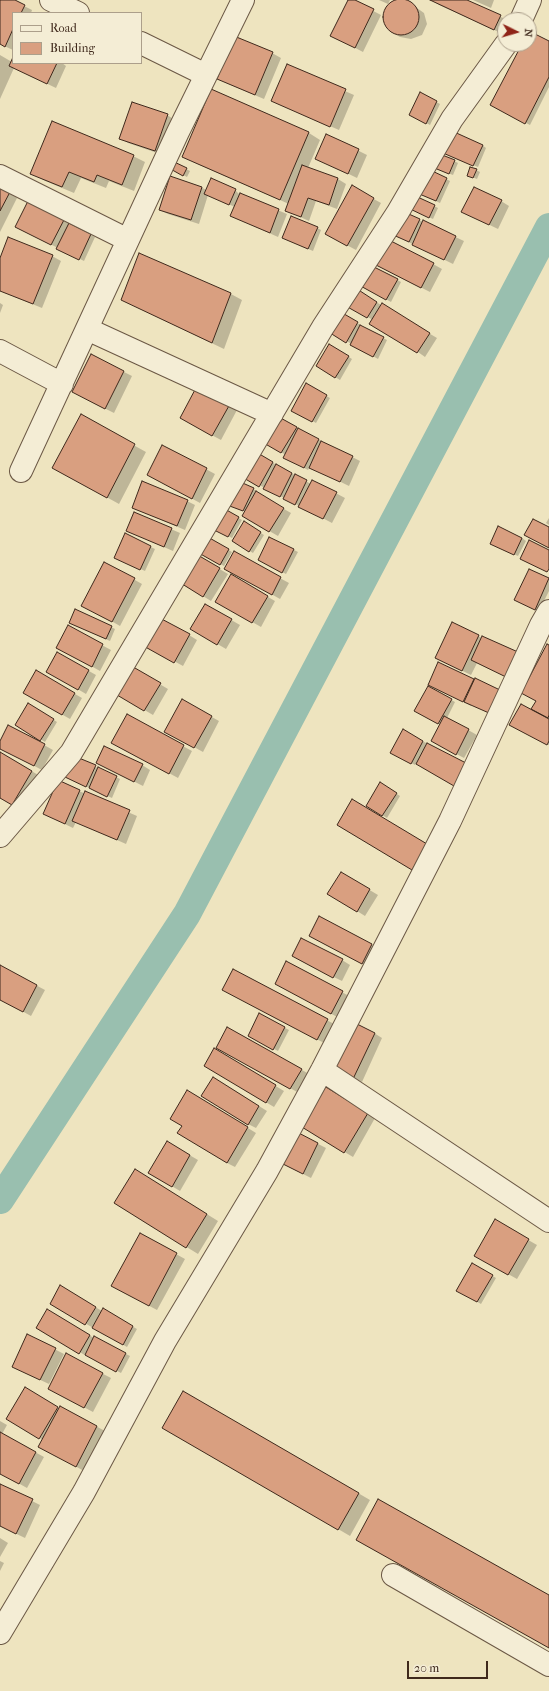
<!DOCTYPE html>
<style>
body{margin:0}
#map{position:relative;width:549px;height:1691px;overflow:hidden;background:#eee4bf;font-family:"IM FELL French Canon",serif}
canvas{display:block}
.legend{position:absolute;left:12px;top:12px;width:130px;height:52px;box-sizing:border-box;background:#f4edd5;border:1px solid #ac9f8b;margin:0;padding:5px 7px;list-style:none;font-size:12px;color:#3f291c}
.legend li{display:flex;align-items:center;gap:8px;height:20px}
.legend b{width:20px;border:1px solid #ac9f8b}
.north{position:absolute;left:497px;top:12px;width:40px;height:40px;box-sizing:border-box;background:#f4edd5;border:1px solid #ac9f8b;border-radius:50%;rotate:95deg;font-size:11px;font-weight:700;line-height:16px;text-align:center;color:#3f291c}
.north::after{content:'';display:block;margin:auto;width:14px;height:18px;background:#8f2418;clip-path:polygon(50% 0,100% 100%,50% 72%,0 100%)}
.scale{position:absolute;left:407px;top:1661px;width:81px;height:18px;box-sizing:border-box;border:2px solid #3f291c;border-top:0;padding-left:5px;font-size:12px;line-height:14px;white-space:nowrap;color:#3f291c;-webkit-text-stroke:3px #f4edd5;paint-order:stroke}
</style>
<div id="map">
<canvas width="549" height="1691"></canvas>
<ul class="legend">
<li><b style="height:5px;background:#f4edd5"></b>Road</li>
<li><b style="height:11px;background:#d99f80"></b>Building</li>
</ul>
<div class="north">N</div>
<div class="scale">20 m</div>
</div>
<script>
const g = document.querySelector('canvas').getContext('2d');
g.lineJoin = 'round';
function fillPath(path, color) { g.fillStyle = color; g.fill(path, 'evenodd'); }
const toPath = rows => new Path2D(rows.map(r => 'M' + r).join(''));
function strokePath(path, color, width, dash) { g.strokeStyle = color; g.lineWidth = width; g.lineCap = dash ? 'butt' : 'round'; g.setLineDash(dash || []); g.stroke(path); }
fillPath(toPath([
 [0,0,12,0,32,10,31,13,13,13,13,50,0,44],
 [349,0,352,0,381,15,363,52,340,40],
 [379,0,390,0,388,4],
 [396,0,407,1,424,13,427,24,422,35,411,39,400,37,391,32,384,23,383,17,387,7],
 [431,0,465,0,507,20,505,20,505,29,503,34,439,5],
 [473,0,494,0,491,8],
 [529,32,549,42,549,87,530,125,491,105,523,44,529,44],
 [272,53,281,58,264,99,226,83],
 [0,55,12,62,13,60,13,63,62,63,66,66,56,88,14,68,0,99],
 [287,66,354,95,339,130,272,101],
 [212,91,309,133,320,140,308,168,338,179,346,184,337,209,316,201,309,221,287,211,289,204,195,163,183,156],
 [421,94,440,104,430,125,410,114],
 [167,115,175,120,163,155,128,143,120,138],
 [327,135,367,155,357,178,316,158],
 [482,145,486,148,478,167,448,155],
 [133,156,145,162,134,191,109,181,106,188,81,178,74,193,43,180,32,173],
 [454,161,458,163,453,175,437,169],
 [168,167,186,169,190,171,187,177],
 [476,170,480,172,477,179,472,177],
 [446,179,450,181,440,203,422,195],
 [201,187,206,190,235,190,239,194,287,214,278,237,231,216,235,207,208,195,199,224,168,214,160,210],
 [352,187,381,203,356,250,326,234],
 [0,188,17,198,0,232],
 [30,199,74,221,72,226,95,237,84,261,24,231],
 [501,201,509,206,498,229,471,216],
 [434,206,438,208,433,219,411,209],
 [419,220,464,241,453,264,396,236],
 [317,228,321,230,313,251,287,240],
 [139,254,231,294,242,300,224,349,134,306],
 [52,256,61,261,42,308,0,291,0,261],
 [433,264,442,269,430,292,384,269],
 [368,265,401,282,391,302,359,284],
 [354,289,437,338,425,357,373,320,345,304],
 [0,303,3,305,0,313],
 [340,312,362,326,361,327,387,340,378,359,329,331],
 [330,345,352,359,340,380,317,366],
 [124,372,132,376,114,413,82,397],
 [306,385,330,398,316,423,293,410],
 [198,387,237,410,221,440,189,423],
 [81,416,146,452,119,504,65,474],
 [296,428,360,461,349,486,310,467,308,470,284,457,286,455,263,442],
 [163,446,215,474,200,503,156,479],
 [257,454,311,484,313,481,345,498,332,523,244,477],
 [253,489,257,491,256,493,291,513,278,536,243,516,246,512,233,507],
 [187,501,195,505,185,530,133,508],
 [224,510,242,520,232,538,214,528],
 [135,513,180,533,173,551,127,531],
 [549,518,549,525,546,523],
 [245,523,264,535,253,553,233,541],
 [125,535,155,549,145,571,119,559],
 [206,537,232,552,224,566,198,552],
 [270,538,298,552,286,574,259,560],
 [522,538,526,541,518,556,496,546],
 [234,553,289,583,280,599,225,568],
 [196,555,228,574,211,601,180,582],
 [105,563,142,584,120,626,83,605],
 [530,570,549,579,549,591,539,611,520,602],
 [232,576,275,601,261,627,217,602],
 [205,605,240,625,226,649,192,629],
 [452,623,482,638,514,681,477,663,471,675,436,658],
 [74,625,111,627,115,629,110,641],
 [68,627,111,650,100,671,66,652],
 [189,635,197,640,183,666,141,643],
 [549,646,549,745,519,729,537,701],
 [57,653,96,675,86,694,47,671],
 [439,663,475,681,471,706,429,685],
 [129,666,168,689,153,715,114,692],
 [37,672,82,698,70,719,24,693],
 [428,687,455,702,447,718,477,735,464,758,432,741,441,725,416,711],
 [183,701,219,721,203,752,174,736],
 [29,704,57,722,45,742,16,724],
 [127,716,192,751,178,778,121,747],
 [403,731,428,744,463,789,416,764,415,765,391,752],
 [0,743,44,745,53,750,42,770,0,748],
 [0,753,40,776,20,809,0,797],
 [75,757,120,779,112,798,70,779],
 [97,763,142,765,150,770,143,786],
 [381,784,400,796,387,818,367,806],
 [79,791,137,816,126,844,76,822,73,828,44,814],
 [341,873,378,895,365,916,357,911],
 [319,940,372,945,380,949,370,967],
 [342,960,350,965,342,981,301,961],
 [287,963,351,997,339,1018,284,988],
 [0,966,45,990,31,1016,0,999],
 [233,970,336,1025,326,1044,231,994],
 [260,1015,289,1030,278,1051,249,1036],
 [228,1028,309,1074,299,1093,217,1048],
 [374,1033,382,1038,362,1082,339,1071],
 [215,1050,284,1091,274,1107,205,1066],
 [222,1083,267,1111,256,1128,248,1124],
 [321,1086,375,1118,353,1157,298,1124],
 [196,1096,256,1133,235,1167,227,1163,183,1126],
 [293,1131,326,1148,311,1178,287,1166],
 [167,1142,198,1160,180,1191,150,1173],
 [147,1177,218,1221,198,1254,115,1203],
 [495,1221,537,1245,517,1279,476,1256],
 [140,1234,185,1259,157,1310,121,1291],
 [472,1264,496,1278,481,1304,457,1290],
 [61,1287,102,1311,103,1310,137,1329,127,1347,51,1304],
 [47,1311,94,1338,130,1356,121,1373,89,1356,88,1357,38,1327],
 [27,1335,64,1354,49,1384,21,1371],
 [66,1355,111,1378,93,1412,57,1393],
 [25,1389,59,1409,60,1407,105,1431,84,1471,48,1451,43,1440,7,1419],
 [184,1392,370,1500,350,1536,164,1427],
 [0,1421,7,1425,2,1434,44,1457,27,1488,0,1473],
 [0,1485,40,1505,25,1538,0,1526],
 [0,1538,8,1543,0,1557],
 [0,1561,4,1563,0,1571]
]), '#0003');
strokePath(toPath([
 [0,1200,187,914,549,227]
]), '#99bfaf', 28);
const building = toPath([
 '383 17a18 18 0 1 1 36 0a18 18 0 1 1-36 0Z',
 [0,0,15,0,25,5,21,13,13,13,13,29,5,47,0,44,0,0],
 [348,0,355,0,374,9,355,48,330,36,348,0],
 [430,0,467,0,501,15,494,30,430,0],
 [529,31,549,41,549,77,525,124,490,105,522,44,529,44,529,31],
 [234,36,273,52,255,95,217,79,234,36],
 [13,57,13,63,57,63,47,84,9,66,13,57],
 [287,64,346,89,330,127,271,101,287,64],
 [211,89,309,132,280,200,182,157,211,89],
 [420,92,437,101,426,124,409,115,420,92],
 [132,102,168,114,155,151,119,139,132,102],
 [52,121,134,155,122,185,97,175,94,182,69,172,62,187,30,174,52,121],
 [452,131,483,145,473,166,443,153,452,131],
 [326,134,359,149,348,174,315,159,326,134],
 [437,153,455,160,449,174,432,167,437,153],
 [170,160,187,168,183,176,167,167,170,160],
 [302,165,338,178,329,205,308,198,301,217,285,211,302,165],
 [470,167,477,169,473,178,467,176,470,167],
 [428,169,447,178,436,201,417,193,428,169],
 [170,176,202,187,191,220,159,210,170,176],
 [211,178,236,189,229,205,204,194,211,178],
 [352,185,374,198,347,246,325,234,352,185],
 [0,187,10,192,0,211,0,187],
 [474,187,502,200,489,225,461,212,474,187],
 [240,193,279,209,270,233,230,216,240,193],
 [411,194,435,205,429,218,406,207,411,194],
 [30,197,66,216,51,245,15,227,30,197],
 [402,211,420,219,409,242,391,234,402,211],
 [291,216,318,227,308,249,282,238,291,216],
 [423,220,456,236,444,260,412,245,423,220],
 [69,223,91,234,79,260,56,249,69,223],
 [8,237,53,255,33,304,0,291,0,258,8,237],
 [387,239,434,263,421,288,374,264,387,239],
 [139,253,231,293,212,343,121,300,139,253],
 [368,264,398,279,386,300,357,284,368,264],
 [354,287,377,302,367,318,344,305,354,287],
 [382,303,430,333,417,353,369,324,382,303],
 [339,311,358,322,346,343,327,331,339,311],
 [360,325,384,337,373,357,350,345,360,325],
 [329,344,349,356,335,378,316,366,329,344],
 [91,354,124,371,105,409,72,392,91,354],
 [306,383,327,395,312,422,291,411,306,383],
 [197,386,230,404,212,436,180,418,197,386],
 [81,414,135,444,107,498,52,468,81,414],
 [277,416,297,427,281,453,262,442,277,416],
 [298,428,319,439,304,468,283,458,298,428],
 [321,441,353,456,340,482,309,468,321,441],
 [162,445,207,468,192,499,147,475,162,445],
 [256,452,273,462,259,487,242,477,256,452],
 [276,464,292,473,280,497,263,489,276,464],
 [295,474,307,480,295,505,283,499,295,474],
 [312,480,337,492,323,519,298,507,312,480],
 [142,481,188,500,177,526,132,508,142,481],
 [238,481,254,488,243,511,227,505,238,481],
 [256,491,284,508,269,532,242,516,256,491],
 [223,508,239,517,228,537,212,529,223,508],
 [134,512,172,528,164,547,126,531,134,512],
 [533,519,549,527,549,548,524,535,533,519],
 [244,521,261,532,249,552,232,541,244,521],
 [498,526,522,538,514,555,490,544,498,526],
 [125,533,151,546,140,570,114,558,125,533],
 [206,536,229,549,220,565,197,552,206,536],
 [269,537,294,549,282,573,258,560,269,537],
 [529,540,549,550,549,569,547,572,520,559,529,540],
 [234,551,281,577,272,595,224,569,234,551],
 [196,554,220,568,203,597,179,582,196,554],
 [104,562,135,578,112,622,81,606,104,562],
 [529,569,549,578,535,610,514,600,529,569],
 [231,574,268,596,252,623,215,602,231,574],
 [205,604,232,619,217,645,190,629,205,604],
 [75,609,112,626,106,639,69,623,75,609],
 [156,616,190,634,174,663,140,644,156,616],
 [452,622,479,635,462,671,435,658,452,622],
 [68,625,103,644,92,667,56,648,68,625],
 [482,636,518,652,506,677,471,660,482,636],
 [547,644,549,645,549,715,548,718,531,709,536,701,521,693,547,644],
 [57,652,89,670,78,690,46,672,57,652],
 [438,662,474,679,463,702,428,685,438,662],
 [128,664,161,683,144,711,112,692,128,664],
 [36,670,75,693,62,715,23,693,36,670],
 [475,678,500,690,489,713,464,702,475,678],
 [428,686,452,699,438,724,414,711,428,686],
 [182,699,212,716,194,748,164,732,182,699],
 [28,703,54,719,40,741,15,725,28,703],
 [521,704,549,719,549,741,547,745,509,725,521,704],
 [127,714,184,745,169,774,111,743,127,714],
 [444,716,469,729,456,755,431,741,444,716],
 [8,725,45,744,34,766,0,749,0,741,8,725],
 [403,729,423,741,411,764,390,753,403,729],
 [427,743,466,763,454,786,416,764,427,743],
 [104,746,143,764,134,782,96,763,104,746],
 [0,752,32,771,12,805,0,798,0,752],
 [74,756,96,765,86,787,65,777,74,756],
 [98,767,117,776,107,797,89,788,98,767],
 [58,780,80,790,65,824,43,814,58,780],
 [380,782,397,793,382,816,366,806,380,782],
 [85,791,130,810,117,840,72,821,85,791],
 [352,799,427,844,412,870,337,825,352,799],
 [341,872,370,889,357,912,327,894,341,872],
 [319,916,372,944,362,964,309,936,319,916],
 [301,938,343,959,333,978,292,956,301,938],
 [286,961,343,991,331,1014,275,984,286,961],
 [0,965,37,985,23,1012,0,1000,0,965],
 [233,969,328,1019,317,1040,222,990,233,969],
 [259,1013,285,1027,273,1050,248,1036,259,1013],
 [351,1021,375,1033,353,1079,329,1067,351,1021],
 [227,1027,302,1069,290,1089,216,1048,227,1027],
 [214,1048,276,1085,266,1103,204,1066,214,1048],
 [213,1077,259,1106,248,1125,201,1096,213,1077],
 [321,1084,368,1113,344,1153,297,1124,321,1084],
 [187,1090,248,1127,227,1163,177,1133,182,1126,170,1119,187,1090],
 [293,1130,318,1143,303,1174,277,1161,293,1130],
 [167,1141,190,1155,172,1187,148,1173,167,1141],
 [135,1169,207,1214,186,1248,114,1203,135,1169],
 [495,1219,529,1239,508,1275,474,1256,495,1219],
 [140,1233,177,1253,149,1306,111,1286,140,1233],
 [472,1263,493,1275,477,1302,456,1291,472,1263],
 [60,1285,96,1307,85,1325,50,1304,60,1285],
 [103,1308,133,1326,123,1345,92,1328,103,1308],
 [47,1309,90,1335,79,1354,36,1328,47,1309],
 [27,1334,56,1348,40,1380,12,1367,27,1334],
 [94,1336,126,1353,116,1372,85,1355,94,1336],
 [66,1353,103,1373,84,1408,48,1389,66,1353],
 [25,1387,58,1407,39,1439,6,1419,25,1387],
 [183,1391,359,1493,338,1530,162,1428,183,1391],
 [60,1406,97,1426,76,1467,38,1447,60,1406],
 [0,1432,36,1452,19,1484,0,1474,0,1432],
 [0,1484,33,1499,16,1534,0,1526,0,1484],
 [378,1499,549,1595,549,1648,356,1540,378,1499]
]);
fillPath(building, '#d99f80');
strokePath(building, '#3f291c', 1);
const minor = toPath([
 [51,0,78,13],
 [521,20,530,0],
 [141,43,206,75],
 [0,176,128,240],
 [87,329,272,414],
 [0,351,62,384],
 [21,471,178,132,243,0],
 [0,836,71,753,323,327,398,212,452,119,506,44],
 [322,1070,549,1221],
 [393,1575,549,1665],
 [0,1633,84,1492,165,1341,267,1171,322,1070,450,821,541,625,549,611]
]);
strokePath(minor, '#6b5845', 24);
strokePath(minor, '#f4edd5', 22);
</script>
